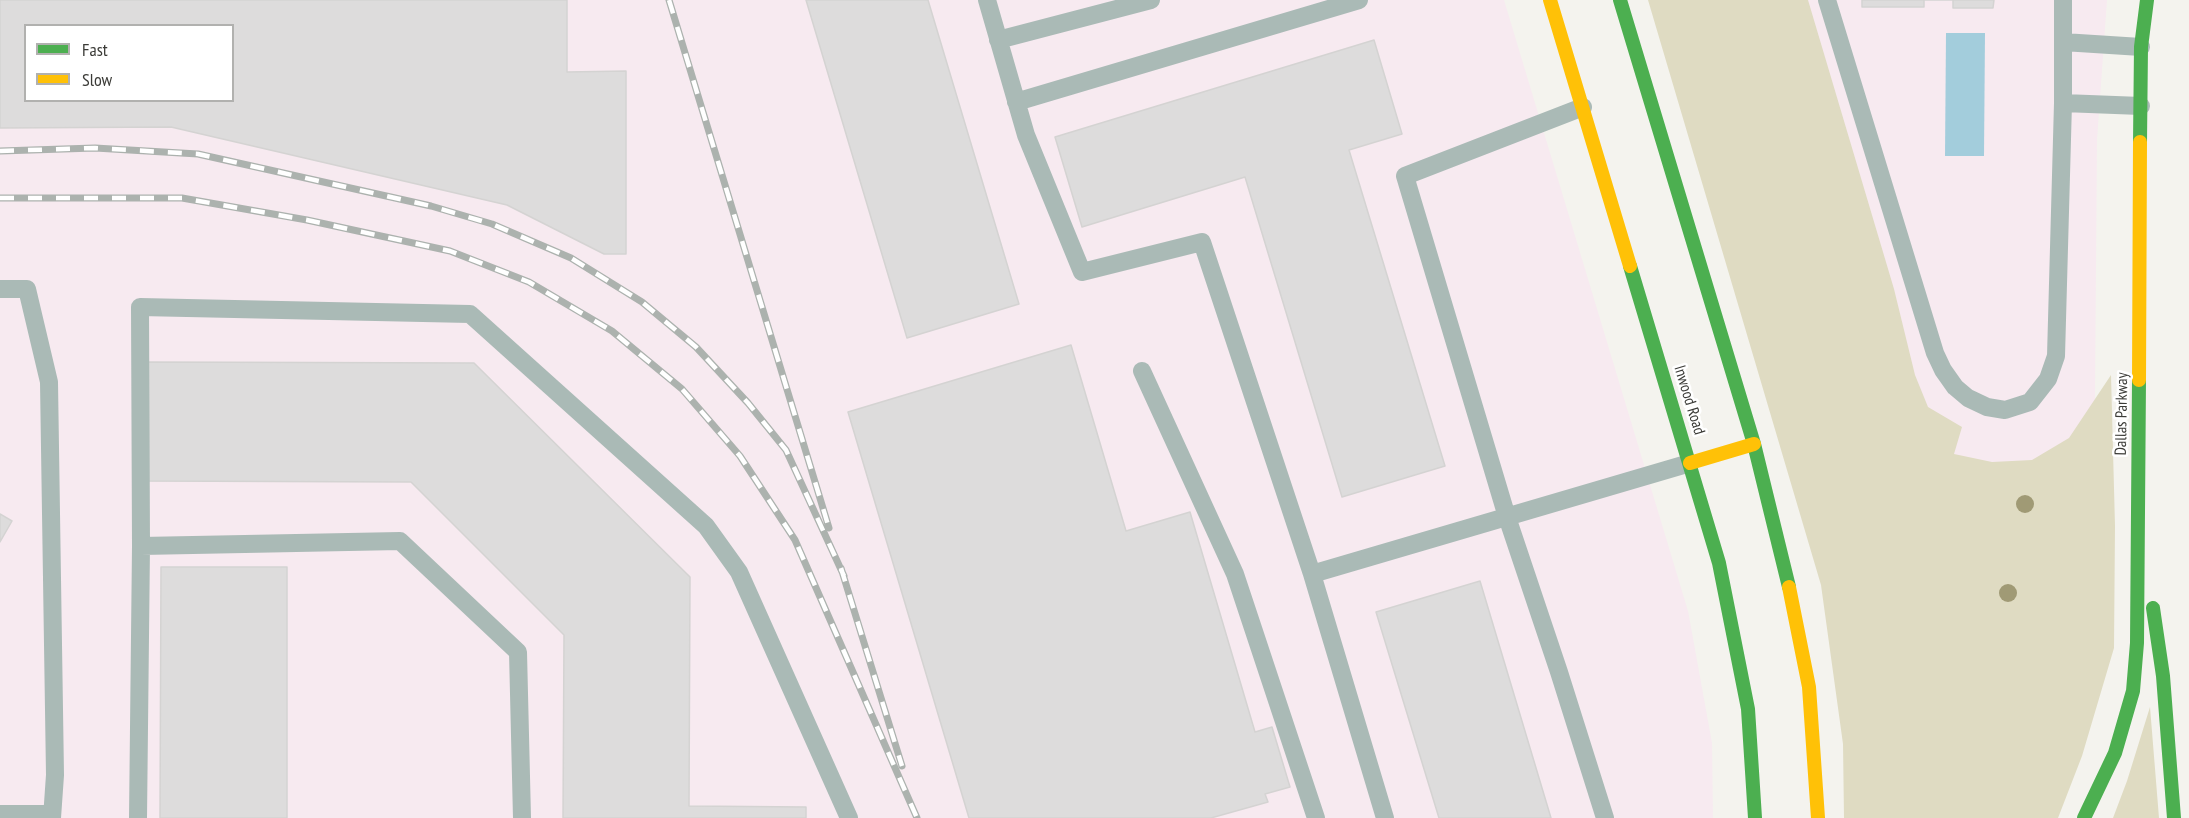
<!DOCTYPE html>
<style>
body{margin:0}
#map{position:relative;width:2189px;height:818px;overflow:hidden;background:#f4f3ee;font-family:"PT Sans Narrow",sans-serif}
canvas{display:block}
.legend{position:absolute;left:24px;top:24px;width:210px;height:78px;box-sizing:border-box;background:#fff;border:2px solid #b1b1af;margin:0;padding:8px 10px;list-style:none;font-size:18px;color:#3b3b37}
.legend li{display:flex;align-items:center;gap:12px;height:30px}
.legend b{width:30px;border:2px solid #b1b1af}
</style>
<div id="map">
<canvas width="2189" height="818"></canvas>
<ul class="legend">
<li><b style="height:8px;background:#4caf50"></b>Fast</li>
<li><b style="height:8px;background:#ffc107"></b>Slow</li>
</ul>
</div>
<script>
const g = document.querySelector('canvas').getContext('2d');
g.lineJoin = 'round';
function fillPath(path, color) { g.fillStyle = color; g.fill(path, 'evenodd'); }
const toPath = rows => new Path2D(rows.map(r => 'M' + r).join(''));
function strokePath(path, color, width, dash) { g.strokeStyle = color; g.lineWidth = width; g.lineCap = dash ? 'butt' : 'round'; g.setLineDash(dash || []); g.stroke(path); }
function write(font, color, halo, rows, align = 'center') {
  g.font = font + ' "PT Sans Narrow",sans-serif'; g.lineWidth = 5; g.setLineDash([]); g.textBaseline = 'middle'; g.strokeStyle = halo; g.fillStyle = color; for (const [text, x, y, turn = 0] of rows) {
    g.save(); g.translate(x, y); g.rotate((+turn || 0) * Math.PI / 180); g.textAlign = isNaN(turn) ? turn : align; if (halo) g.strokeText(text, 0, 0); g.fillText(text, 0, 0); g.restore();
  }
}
fillPath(toPath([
 [0,0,1504,0,1688,611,1712,743,1713,818,0,818],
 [26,26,232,26,232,100,26,100],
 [1655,0,2107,0,2097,140,2093,649,1849,655]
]), '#f7eaf0');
fillPath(toPath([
 [1648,0,1808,0,1894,289,1915,375,1928,407,1962,427,1954,454,1992,462,2032,460,2069,438,2111,375,2115,526,2114,648,2082,756,2058,818,1844,818,1843,744,1821,585],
 [2150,707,2159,818,2113,818,2127,781]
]), '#dfdbc2');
fillPath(toPath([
 [1946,33,1985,33,1984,156,1945,156]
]), '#a3cddc');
const building = toPath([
 [0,0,567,0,567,72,626,71,626,254,604,254,507,205,171,127,0,128,0,0],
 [26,26,232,26,232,100,26,100,26,26],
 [806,0,928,0,1019,304,907,338,806,0],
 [1862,0,1994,0,1993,8,1953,8,1953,0,1924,0,1924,7,1862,7,1862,0],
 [1374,40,1402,134,1349,150,1445,466,1342,497,1245,177,1082,227,1055,137,1374,40],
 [1071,345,1126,531,1190,512,1255,732,1272,727,1290,787,1265,794,1268,802,1211,818,969,818,848,412,1071,345],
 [145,362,474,363,690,577,689,806,806,807,806,818,563,818,564,635,411,482,145,481,145,362],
 [0,514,12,521,0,542,0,514],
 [161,567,287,567,287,818,160,818,161,567],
 [1480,581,1551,818,1439,818,1376,612,1480,581]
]);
fillPath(building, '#dddcdc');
strokePath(building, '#d4d3d2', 1.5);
strokePath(toPath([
 [987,0,1026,135,1082,272,1202,242,1312,574],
 [1827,0,1935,353,1943,370,1955,387,1968,398,1987,407,2005,410,2030,402,2048,379,2056,356,2063,103,2063,0],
 [998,40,1151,0],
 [2063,42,2141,47],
 [1016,102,1359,0],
 [2063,103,2141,106],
 [1583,107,1405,176,1507,517,1559,672,1605,818],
 [0,289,27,289,49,382,55,775,52,818],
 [1142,371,1235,574,1316,818],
 [141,546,140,307,470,314,706,526,739,572,849,818],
 [0,814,52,814],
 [138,818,141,546,400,541,518,652,522,818],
 [1385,818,1312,574,1690,463]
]), '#aabab6', 18);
strokePath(toPath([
 [1620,0,1754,444,1789,587],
 [2140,142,2141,47,2147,0],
 [1630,266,1719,563,1748,709,1755,818],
 [2153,608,2163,676,2174,818],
 [2084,818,2115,753,2133,691,2137,643,2139,380]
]), '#4caf50', 14);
strokePath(toPath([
 [1550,0,1630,266],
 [2139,380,2140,142],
 [1690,463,1754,444],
 [1789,587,1809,687,1818,818]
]), '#ffc107', 14);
const rail = toPath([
 [669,0,829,528],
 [0,151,95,148,198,154,431,206,492,224,571,258,642,302,696,347,748,403,786,450,844,576],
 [0,198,182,198,307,220,450,251,529,282,612,331,682,389,740,456,795,540,917,818],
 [841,568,902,766]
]);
strokePath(rail, '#acb2ae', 7);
strokePath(rail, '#fff', 4.5, [14]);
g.fillStyle = '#a09a75';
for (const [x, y] of [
 [2025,504],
 [2008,593]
]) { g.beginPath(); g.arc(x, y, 9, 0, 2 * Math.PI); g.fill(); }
write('16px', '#3b3b37', '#fff', [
 ["Inwood Road",1689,400,73],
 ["Dallas Parkway",2122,414,-89]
]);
</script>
